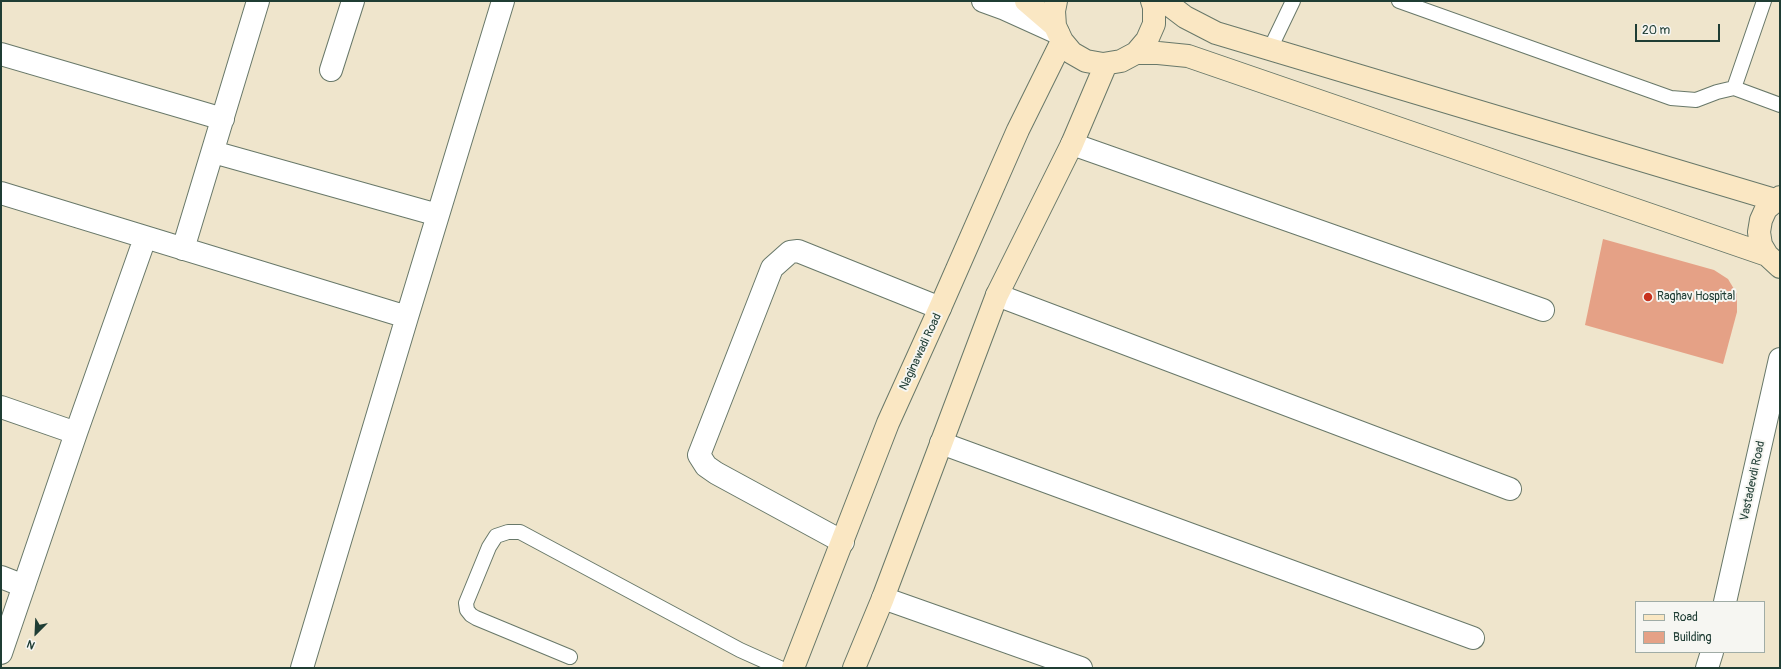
<!DOCTYPE html>
<style>
body{margin:0}
#map{position:relative;width:1781px;height:669px;overflow:hidden;background:#efe5cc;font-family:Pangolin,sans-serif}
canvas{display:block}
.frame{position:absolute;inset:0;border:2px solid #1f3d34;pointer-events:none}
.legend{position:absolute;left:1635px;top:601px;width:130px;height:52px;box-sizing:border-box;background:#f6f6f2;border:1px solid #a0aca6;margin:0;padding:5px 7px;list-style:none;font-size:12px;color:#1f3d34}
.legend li{display:flex;align-items:center;gap:8px;height:20px}
.legend b{width:20px;border:1px solid #a0aca6}
.north{position:absolute;left:16px;top:613px;width:40px;height:40px;-webkit-text-stroke:3px #f6f6f2;paint-order:stroke;rotate:204deg;font-size:11px;font-weight:700;line-height:16px;text-align:center;color:#1f3d34}
.north::after{content:'';display:block;margin:auto;width:14px;height:18px;background:#1f3d34;clip-path:polygon(50% 0,100% 100%,50% 72%,0 100%)}
.scale{position:absolute;left:1635px;top:24px;width:85px;height:18px;box-sizing:border-box;border:2px solid #1f3d34;border-top:0;padding-left:5px;font-size:12px;line-height:14px;white-space:nowrap;color:#1f3d34;-webkit-text-stroke:3px #f6f6f2;paint-order:stroke}
</style>
<div id="map">
<canvas width="1781" height="669"></canvas>
<div class="frame"></div>
<ul class="legend">
<li><b style="height:5px;background:#fae7c3"></b>Road</li>
<li><b style="height:11px;background:#e5a186"></b>Building</li>
</ul>
<div class="north">N</div>
<div class="scale">20 m</div>
</div>
<script>
const g = document.querySelector('canvas').getContext('2d');
g.lineJoin = 'round';
function fillPath(path, color) { g.fillStyle = color; g.fill(path, 'evenodd'); }
const toPath = rows => new Path2D(rows.map(r => 'M' + r).join(''));
function strokePath(path, color, width, dash) { g.strokeStyle = color; g.lineWidth = width; g.lineCap = dash ? 'butt' : 'round'; g.setLineDash(dash || []); g.stroke(path); }
function write(font, color, halo, rows, align = 'center') {
  g.font = font + ' Pangolin,sans-serif'; g.lineWidth = 4; g.setLineDash([]); g.textBaseline = 'middle'; g.strokeStyle = halo; g.fillStyle = color; for (const [text, x, y, turn = 0] of rows) {
    g.save(); g.translate(x, y); g.rotate((+turn || 0) * Math.PI / 180); g.textAlign = isNaN(turn) ? turn : align; if (halo) g.strokeText(text, 0, 0); g.fillText(text, 0, 0); g.restore();
  }
}
fillPath(toPath([
 [1603,239,1714,270,1728,279,1737,294,1737,312,1723,364,1585,325]
]), '#e5a186');
const lane = toPath([
 [1399,1,1671,98,1696,100,1717,92,1734,88,1780,105],
 [1270,49,1293,1],
 [1734,88,1764,1],
 [570,657,476,618,471,615,467,610,466,603,489,547,496,536,508,532,520,532,740,650,780,668]
]);
const street = toPath([
 [983,1,1005,9,1058,33],
 [1,54,223,119],
 [331,70,353,1],
 [1072,144,1543,310],
 [213,152,438,215],
 [1,193,407,317],
 [183,249,258,1],
 [997,295,1510,489],
 [1,407,76,433],
 [941,443,1473,638],
 [843,542,716,473,706,466,699,455,772,268,790,252,798,251,940,308],
 [1,577,24,586],
 [883,598,1081,668],
 [1725,602,1780,359],
 [1,653,76,433,145,238],
 [302,668,407,317,503,1],
 [1707,668,1712,652]
]);
const secondary = toPath([
 [1026,1,1055,26],
 [1056,1,1054,11,1055,26,1062,41,1072,53,1086,61,1103,64,1121,61,1136,53,1147,40,1154,24,1154,7,1152,1],
 [1164,1,1185,17,1216,33,1775,200],
 [1136,53,1158,53,1188,56,1767,255],
 [1780,197,1766,209,1761,220,1759,232,1761,245,1767,255,1780,267],
 [793,668,888,423,940,308,1018,130,1062,41],
 [854,668,883,598,997,295,1072,144,1106,64]
]);
strokePath(lane, '#687869', 16);
strokePath(street, '#687869', 24);
strokePath(secondary, '#687869', 24);
strokePath(lane, '#fff', 14);
strokePath(street, '#fff', 22);
strokePath(secondary, '#fae7c3', 22);
for (const [x, y, r, color] of [
 [1648,297,5,"#c8321e"]
]) { const dot = new Path2D(); dot.arc(x, y, r, 0, 2 * Math.PI); g.fillStyle = color; g.fill(dot); strokePath(dot, '#f6f6f2', 1.5); }
write('12px', '#1f3d34', '#f6f6f2', [
 ["Raghav Hospital",1657,297]
], 'left');
write('12px', '#1f3d34', '#f6f6f2', [
 ["Naginawadi Road",921,352,-65],
 ["Vastadevdi Road",1753,481,-78]
]);
</script>
